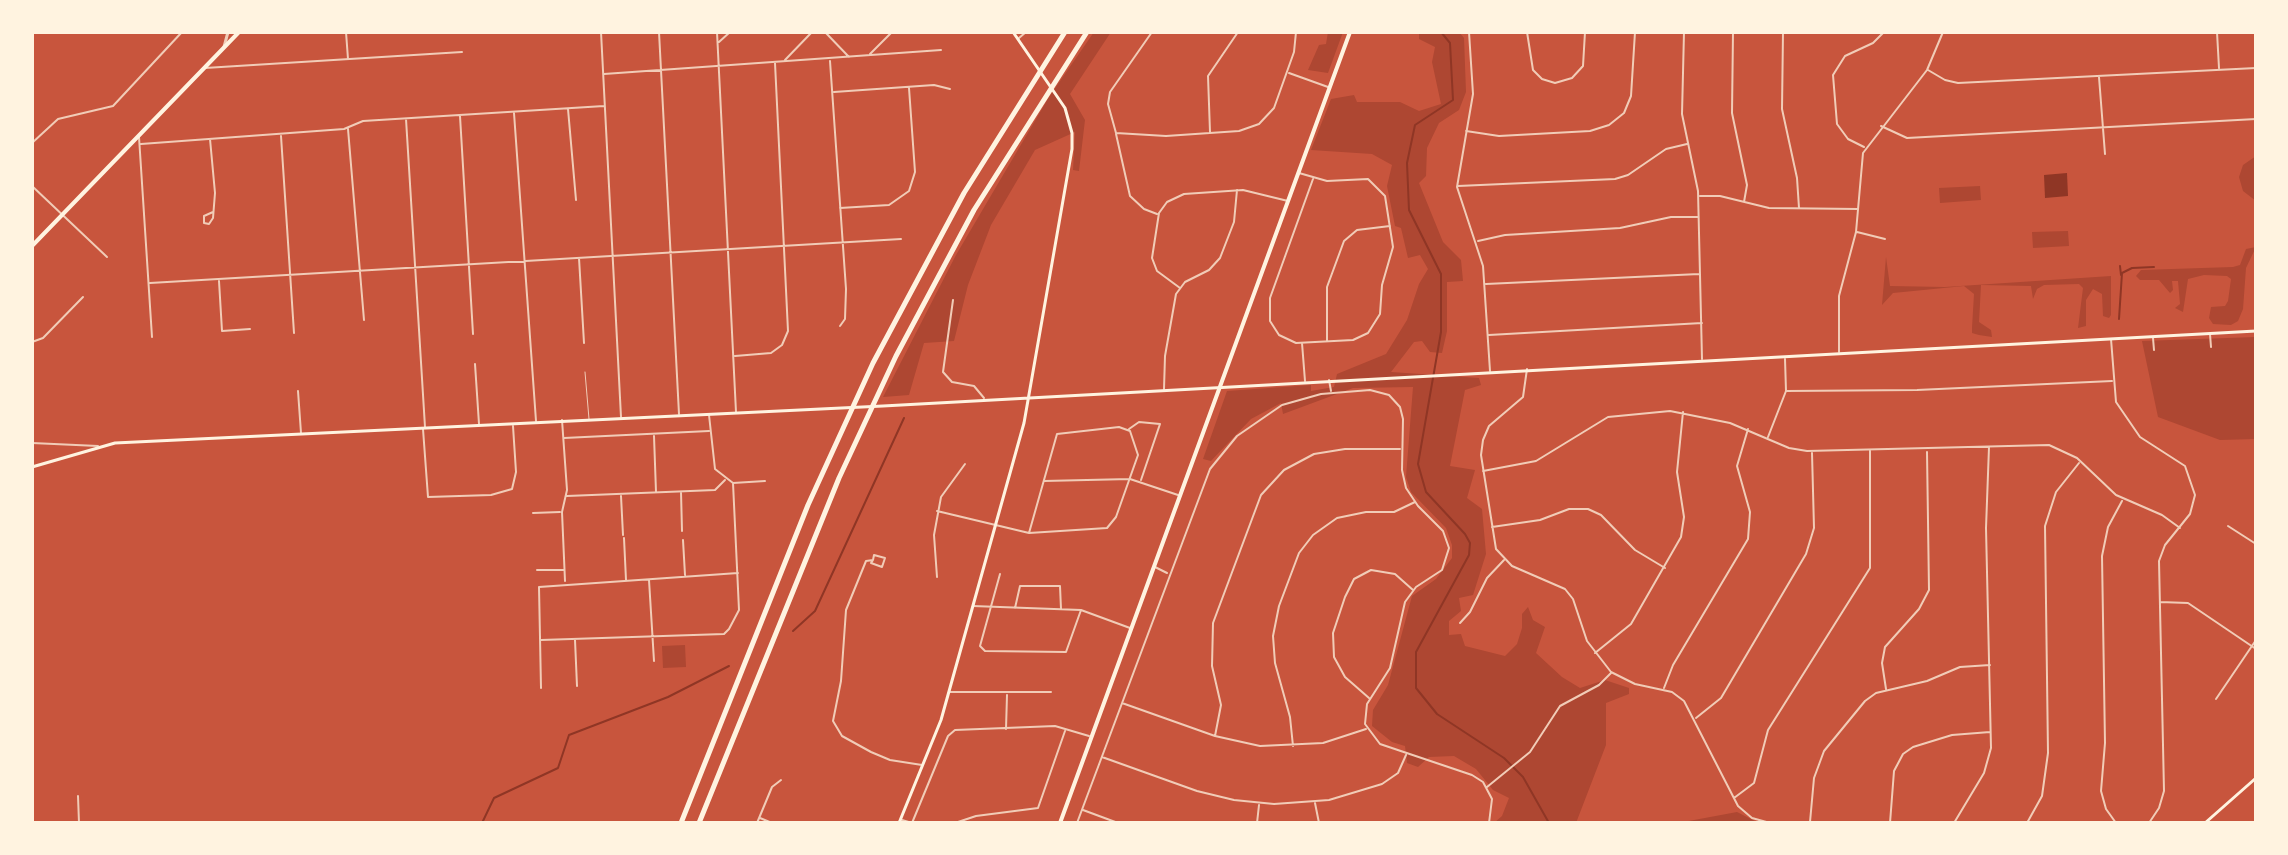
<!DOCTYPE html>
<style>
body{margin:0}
#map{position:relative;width:2288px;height:855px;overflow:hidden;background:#c8553d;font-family:"DM Sans",sans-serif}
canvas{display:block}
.frame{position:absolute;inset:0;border:34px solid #fff3e0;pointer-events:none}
</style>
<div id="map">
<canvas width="2288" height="855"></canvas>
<div class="frame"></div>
</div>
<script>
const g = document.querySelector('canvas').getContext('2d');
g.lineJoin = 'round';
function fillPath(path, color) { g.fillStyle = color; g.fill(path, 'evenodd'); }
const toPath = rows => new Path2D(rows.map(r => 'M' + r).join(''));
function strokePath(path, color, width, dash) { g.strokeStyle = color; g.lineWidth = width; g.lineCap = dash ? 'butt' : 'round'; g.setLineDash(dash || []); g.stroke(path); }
fillPath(toPath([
 [1094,32,1111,32,1070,94,1085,120,1079,171,1073,170,1075,132,1035,150,991,225,968,285,954,341,924,343,909,395,883,397,956,255,1049,97],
 [1328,32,1343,32,1328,73,1308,70,1319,45,1326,44],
 [1419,32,1459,32,1464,38,1466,92,1459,110,1439,123,1427,148,1426,176,1419,183,1443,242,1461,260,1463,281,1447,282,1447,331,1442,353,1430,352,1422,341,1414,342,1391,372,1479,378,1481,385,1465,390,1450,466,1475,470,1467,498,1482,509,1486,554,1473,595,1459,598,1461,611,1449,621,1449,635,1461,634,1465,646,1505,656,1517,644,1522,628,1522,614,1528,607,1533,620,1545,627,1536,653,1562,677,1580,688,1605,680,1629,688,1629,694,1606,703,1606,745,1576,823,1494,823,1502,816,1509,798,1493,790,1476,769,1454,756,1429,757,1418,767,1407,763,1405,746,1392,742,1372,726,1373,710,1388,685,1412,596,1436,579,1452,558,1452,545,1446,528,1411,492,1406,477,1413,387,1353,388,1283,414,1281,403,1251,419,1211,461,1203,459,1227,391,1311,385,1311,391,1334,387,1337,374,1386,354,1407,320,1419,284,1428,269,1420,255,1408,258,1401,228,1395,226,1387,186,1392,165,1372,154,1311,150,1331,99,1354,95,1357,102,1400,102,1419,111,1441,104,1432,62,1435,47,1419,39],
 [2256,156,2256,201,2243,191,2239,177,2243,165],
 [1980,186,1981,200,1940,203,1939,188],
 [2068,231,2069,246,2033,248,2032,232],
 [2256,247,2246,268,2243,309,2238,321,2231,325,2213,324,2209,318,2211,307,2225,306,2228,301,2231,279,2227,276,2204,275,2188,279,2183,312,2175,308,2180,304,2178,281,2172,281,2173,290,2170,293,2159,280,2140,280,2136,276,2141,270,2233,267,2240,265,2246,249],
 [1886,257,1890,286,1945,287,2111,276,2111,315,2109,318,2103,316,2102,294,2093,289,2086,300,2086,326,2078,328,2083,288,2079,284,2044,285,2037,289,2033,299,2031,286,1981,285,1979,322,1991,330,1992,337,1979,335,1972,333,1972,328,1974,294,1964,286,1893,293,1882,305],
 [2256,337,2256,439,2220,440,2158,417,2142,341],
 [685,645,686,667,663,668,662,646],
 [1737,812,1759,823,1678,823]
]), '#ae4732');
fillPath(toPath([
 [2067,173,2068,196,2045,198,2044,175]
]), '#8f3625');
strokePath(toPath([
 [1441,32,1450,43,1453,100,1415,125,1407,163,1409,210,1441,274,1441,332,1418,464,1426,492,1465,534,1470,543,1469,555,1416,652,1416,688,1437,714,1504,758,1523,777,1549,823],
 [2120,266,2121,275],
 [2119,319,2122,273,2132,268,2154,267],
 [793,631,815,611,904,418],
 [482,823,494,798,558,768,569,735,668,697,729,666]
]), '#8f3625', 2);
strokePath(toPath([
 [585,372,589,419]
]), '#f1ccb7', 1);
strokePath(toPath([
 [346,32,348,59],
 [601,32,621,417],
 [659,32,679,414],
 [717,32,736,412],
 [825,32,849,57],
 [1152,32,1110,92,1108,104,1116,133,1166,136,1239,131,1259,124,1274,108,1294,52,1296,32],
 [1469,32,1473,94,1457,187,1483,266,1490,371],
 [1527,32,1533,70,1542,79,1555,83,1572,78,1583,66,1585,32],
 [1684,32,1682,114,1698,191,1702,359],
 [1733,32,1732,113,1747,185,1744,202],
 [1783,32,1782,109,1797,178,1799,208],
 [2217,32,2219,68],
 [1019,38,1026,32],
 [719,42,730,32],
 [870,54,892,32],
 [785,60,812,32],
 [830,61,846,289,845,319,840,326],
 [205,68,462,52],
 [1928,70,1945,80,1958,83,2256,68],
 [1289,73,1328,87],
 [604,74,941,50],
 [2099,77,2105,154],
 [834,92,934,85,950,89],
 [568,109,576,200],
 [514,113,536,421],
 [460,116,473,334],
 [406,119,425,427],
 [1881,126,1907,138,2256,119],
 [348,129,364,320],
 [1466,131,1499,136,1590,131,1609,125,1624,113,1631,96,1635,32],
 [1210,132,1208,76,1238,32],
 [1116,134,1130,196,1144,209,1157,214],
 [281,136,294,333],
 [139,137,152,337],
 [210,139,215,193,213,218,209,224,204,223,204,216,213,212],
 [32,143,58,119,113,106,182,32],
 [141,144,344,129,363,121,604,106],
 [1864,147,1848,139,1837,124,1833,75,1845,56,1873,43,1884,32],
 [1299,173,1327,181,1368,179,1385,196,1393,247,1382,285,1380,314,1368,333,1353,340,1296,343,1279,335,1270,321,1270,298,1313,179],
 [32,186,107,257],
 [1458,186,1615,179,1628,175,1666,149,1687,144],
 [1700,196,1720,196,1769,208,1858,209],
 [840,208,889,205,909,191,915,172,909,88],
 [1857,232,1885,239],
 [1478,241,1505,235,1620,228,1671,217,1698,217],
 [579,258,584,343],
 [219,281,222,331,250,329],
 [150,283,901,239],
 [1486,284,1699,274],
 [1180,288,1157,271,1152,258,1159,213,1167,202,1184,194,1243,190,1288,201],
 [953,300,943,372,952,382,974,386,984,398],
 [2210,334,2211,347],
 [1489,335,1702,323],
 [2153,338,2154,350],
 [2111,339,2116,402,2140,437,2185,466,2195,495,2190,514,2165,545,2159,561,2164,791,2159,808,2149,823],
 [1327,340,1327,287,1344,241,1357,230,1390,226],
 [32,342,43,338,83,297],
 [1302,343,1305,381],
 [1839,352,1839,296,1856,232,1863,153,1927,70,1943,32],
 [735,356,771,353,782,345,788,331,775,63],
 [475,364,479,424],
 [1527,369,1523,397,1489,426,1483,440,1481,455,1496,549,1512,566,1565,589,1573,599,1587,641,1611,672,1635,684,1672,692,1684,701,1738,806,1752,818,1770,823],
 [1329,380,1331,391],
 [1164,389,1165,356,1176,294,1185,282,1209,270,1220,258,1234,222,1237,190],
 [298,391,301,433],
 [1786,391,1917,390,2112,381],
 [709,415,715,469,733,483,765,481],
 [562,420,567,490,562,512,565,581],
 [423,429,428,497,491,495,512,489,516,472,513,426],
 [1129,429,1139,422,1160,424,1141,480],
 [654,436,656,492],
 [1768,437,1786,391,1785,359],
 [564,438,709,431],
 [32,443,98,446],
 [1483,471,1536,461,1608,417,1670,411,1730,423,1789,448,1807,451,2049,445,2077,458,2116,495,2162,515,2180,528],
 [1044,481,1130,479,1178,495],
 [681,492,682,531],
 [567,496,715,490,725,480],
 [621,496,623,535],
 [937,511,1029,533,1107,528,1116,517,1138,455,1130,431,1119,427,1057,434,1029,533],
 [533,513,560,512],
 [2228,526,2256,544],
 [1492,527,1540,520,1569,509,1588,509,1601,515,1635,550,1665,568],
 [624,538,626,580],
 [683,540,685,575],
 [873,560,874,555,885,558,882,567,871,563,873,560,866,561,846,610,841,681,833,721,842,736,871,752,890,760,922,765],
 [1155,567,1167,573],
 [537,570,563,570],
 [1000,574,980,646,985,651,1066,652,1081,610],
 [937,577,934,535,941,497,965,464],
 [649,580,654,661],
 [2160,602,2188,603,2256,649],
 [973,606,1081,610,1130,628],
 [1015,608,1020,586,1060,586,1061,609],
 [1460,623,1470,612,1487,578,1504,560],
 [541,640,724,634,729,629,739,610,733,483],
 [575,640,577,686],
 [1595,653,1631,624,1681,537,1684,517,1677,472,1683,412],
 [541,688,539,587,738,573],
 [1664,688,1673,665,1748,539,1750,512,1737,466,1748,429],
 [1886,689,1882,663,1885,647,1919,609,1929,590,1927,452],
 [950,692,1051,692],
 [1369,698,1345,677,1334,657,1333,633,1345,597,1354,579,1371,570,1395,574,1413,590],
 [2216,699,2256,640],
 [1122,703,1215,736,1260,746,1323,743,1366,729],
 [1696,718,1721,698,1806,554,1814,528,1812,453],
 [1006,729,1007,695],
 [1215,736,1221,705,1212,666,1213,623,1261,495,1284,470,1314,454,1345,449,1400,449],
 [1293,746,1290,717,1275,663,1273,636,1279,606,1299,553,1313,535,1337,518,1366,512,1394,512,1415,502],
 [1102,757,1197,791,1234,800,1274,804,1329,800,1382,784,1398,773,1406,755],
 [1487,787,1530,752,1560,706,1599,685,1611,673],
 [78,796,79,823],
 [1734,798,1754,783,1768,730,1870,568,1870,450],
 [1315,803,1319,823],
 [1083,810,1118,823],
 [760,818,772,823],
 [902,820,912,823,948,736,955,730,1055,726,1089,736],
 [1810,822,1814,778,1824,751,1865,701,1876,693,1927,681,1960,667,1990,665],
 [757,823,772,787,781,780],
 [955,823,976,816,1038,808,1065,731],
 [1077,823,1210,469,1237,436,1282,405,1321,394,1370,390,1389,395,1400,407,1403,419,1402,470,1406,488,1418,506,1443,531,1449,548,1442,570,1416,587,1405,602,1390,668,1367,704,1365,724,1380,744,1472,775,1483,782,1492,799,1489,823],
 [1257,823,1259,805],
 [1775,823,1816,823],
 [1890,823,1894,771,1903,754,1913,747,1952,735,1990,732],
 [1954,823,1984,773,1991,748,1986,528,1989,447],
 [2027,823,2042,796,2048,753,2045,526,2056,492,2079,463],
 [2116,823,2106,809,2101,791,2105,743,2102,556,2108,527,2122,501]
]), '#f1ccb7', 2);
strokePath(toPath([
 [224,47,228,32]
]), '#f1ccb7', 3);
strokePath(toPath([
 [32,467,115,443,883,406,2256,331],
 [899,823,941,720,1024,423,1072,149,1072,133,1065,108,1013,32],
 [2205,823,2256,778]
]), '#fff3e0', 3);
strokePath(toPath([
 [32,246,239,32],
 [1060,823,1350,32]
]), '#fff3e0', 4);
strokePath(toPath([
 [681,823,808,505,873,363,964,193,1065,32],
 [699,823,839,478,896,356,974,210,1087,32]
]), '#fff3e0', 5);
</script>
